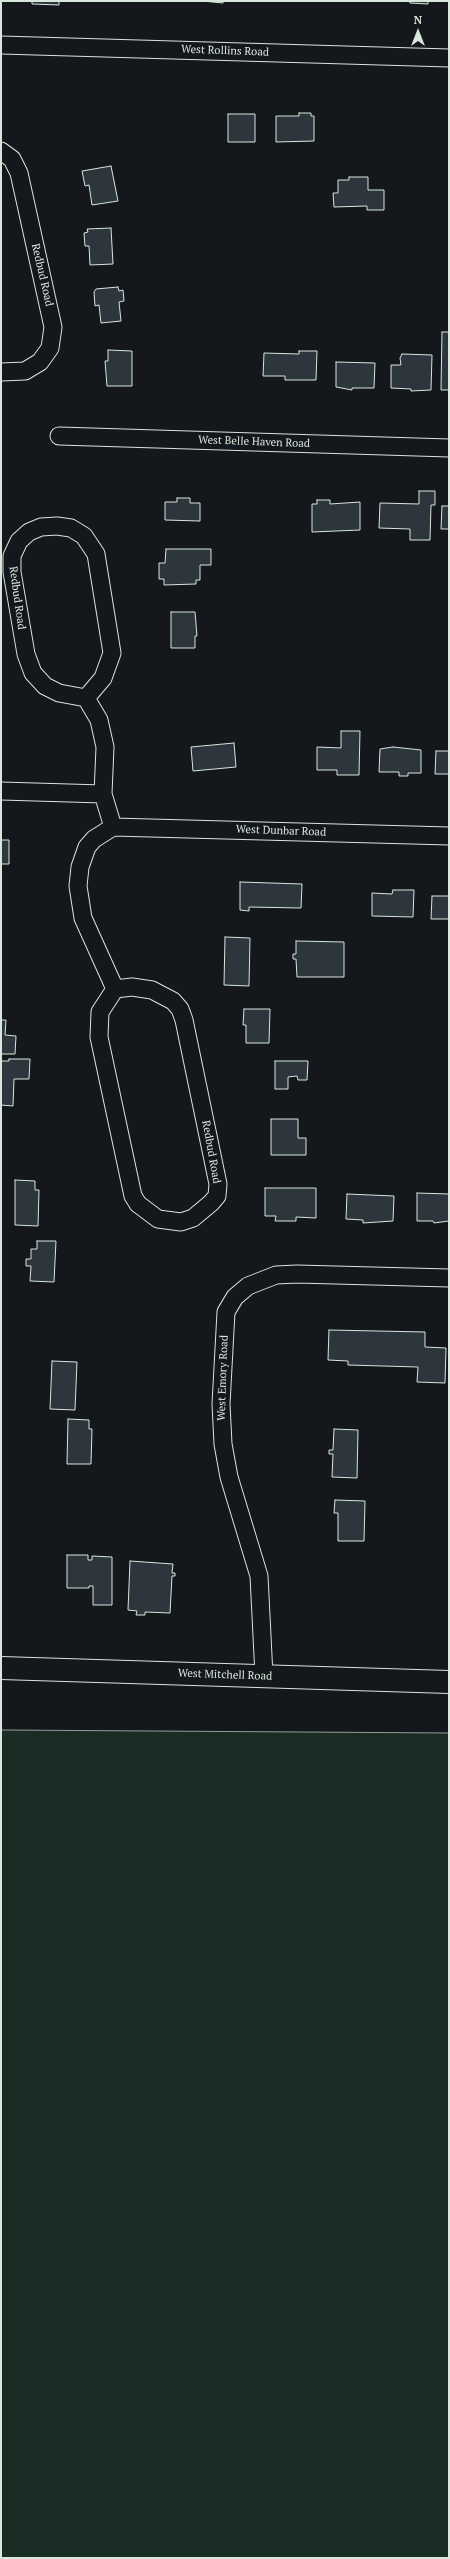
<!DOCTYPE html>
<style>
body{margin:0}
#map{position:relative;width:450px;height:2559px;overflow:hidden;background:#14181c;font-family:"PT Serif",serif}
canvas{display:block}
.frame{position:absolute;inset:0;border:2px solid #d8e6dc;pointer-events:none}
.north{position:absolute;left:398px;top:12px;width:40px;height:40px;-webkit-text-stroke:3px #14181c;paint-order:stroke;rotate:0deg;font-size:11px;font-weight:700;line-height:16px;text-align:center;color:#d8e6dc}
.north::after{content:'';display:block;margin:auto;width:14px;height:18px;background:#d8e6dc;clip-path:polygon(50% 0,100% 100%,50% 72%,0 100%)}
</style>
<div id="map">
<canvas width="450" height="2559"></canvas>
<div class="frame"></div>
<div class="north">N</div>
</div>
<script>
const g = document.querySelector('canvas').getContext('2d');
g.lineJoin = 'round';
function fillPath(path, color) { g.fillStyle = color; g.fill(path, 'evenodd'); }
const toPath = rows => new Path2D(rows.map(r => 'M' + r).join(''));
function strokePath(path, color, width, dash) { g.strokeStyle = color; g.lineWidth = width; g.lineCap = dash ? 'butt' : 'round'; g.setLineDash(dash || []); g.stroke(path); }
function write(font, color, halo, rows, align = 'center') {
  g.font = font + ' "PT Serif",serif'; g.lineWidth = 3; g.setLineDash([]); g.textBaseline = 'middle'; g.strokeStyle = halo; g.fillStyle = color; for (const [text, x, y, turn = 0] of rows) {
    g.save(); g.translate(x, y); g.rotate((+turn || 0) * Math.PI / 180); g.textAlign = isNaN(turn) ? turn : align; if (halo) g.strokeText(text, 0, 0); g.fillText(text, 0, 0); g.restore();
  }
}
const green = toPath([
 [1,1730,449,1733,449,2558,1,2558,1,1730]
]);
fillPath(green, '#1a2d24');
strokePath(green, '#939e99', 1);
const building = toPath([
 [32,1,59,1,59,5,32,4,32,1],
 [202,1,223,1,223,3,202,1],
 [410,1,428,1,428,4,410,3,410,1],
 [299,113,311,113,311,116,314,116,314,141,276,142,276,116,299,116,299,113],
 [228,114,255,114,255,142,228,142,228,114],
 [111,166,118,201,92,205,89,185,85,186,82,171,111,166],
 [349,177,368,177,368,190,384,190,384,210,367,210,367,206,334,207,333,193,338,193,338,180,349,180,349,177],
 [111,228,113,264,90,265,89,246,85,246,84,233,88,232,87,229,111,228],
 [118,287,119,291,123,290,124,301,119,302,121,321,101,323,99,305,95,306,94,292,96,289,118,287],
 [442,332,449,332,449,390,441,390,442,332],
 [108,350,132,351,132,386,107,386,105,361,108,361,108,350],
 [299,351,317,351,316,380,285,380,285,376,263,376,264,353,299,354,299,351],
 [402,354,432,355,431,390,411,391,411,389,391,388,391,365,401,365,400,358,402,354],
 [336,362,375,363,374,388,352,388,352,390,336,387,336,362],
 [419,491,435,491,435,505,431,505,430,540,410,540,410,529,379,528,380,503,419,504,419,491],
 [177,498,190,498,190,503,200,503,200,521,165,520,165,502,177,502,177,498],
 [317,500,330,500,330,504,360,502,360,530,312,532,312,504,317,504,317,500],
 [442,506,449,506,449,529,441,529,442,506],
 [166,549,211,549,211,565,200,565,200,580,196,580,196,584,164,585,164,579,159,579,159,563,165,563,166,549],
 [171,612,195,612,197,636,195,636,195,648,171,648,171,612],
 [341,731,360,731,359,775,337,775,337,770,317,770,317,747,341,748,341,731],
 [234,743,236,767,193,771,191,747,234,743],
 [393,747,421,750,421,773,408,773,408,776,399,776,399,772,379,772,380,749,393,747],
 [436,751,449,751,449,774,435,774,436,751],
 [1,840,9,840,9,864,1,864,1,840],
 [240,882,302,884,301,908,249,907,249,911,240,910,240,882],
 [393,890,414,890,413,917,372,916,372,893,392,894,393,890],
 [432,896,449,896,449,919,431,919,432,896],
 [225,937,250,938,249,986,224,985,225,937],
 [296,941,344,942,344,977,297,977,296,959,293,959,293,954,296,954,296,941],
 [244,1009,270,1009,269,1043,246,1043,246,1025,243,1025,244,1009],
 [1,1020,6,1020,5,1035,16,1036,15,1054,1,1054,1,1020],
 [9,1059,30,1059,29,1079,14,1079,13,1106,1,1105,1,1061,9,1061,9,1059],
 [275,1061,308,1061,307,1080,298,1080,297,1076,288,1077,288,1089,275,1089,275,1061],
 [271,1119,298,1119,298,1138,306,1138,306,1155,271,1155,271,1119],
 [15,1180,35,1181,35,1190,39,1190,38,1226,15,1225,15,1180],
 [265,1188,316,1188,316,1218,296,1217,296,1221,275,1221,276,1216,265,1216,265,1188],
 [417,1193,449,1194,449,1221,434,1223,433,1221,417,1221,417,1193],
 [347,1194,394,1196,393,1221,363,1223,363,1220,346,1219,347,1194],
 [37,1241,56,1241,54,1282,30,1281,31,1266,26,1266,26,1259,31,1259,31,1249,37,1249,37,1241],
 [329,1330,425,1332,425,1347,446,1348,445,1383,417,1382,418,1367,348,1365,348,1361,328,1360,329,1330],
 [52,1361,77,1362,75,1410,50,1409,52,1361],
 [68,1419,89,1420,89,1429,92,1429,91,1464,67,1464,68,1419],
 [334,1429,358,1430,357,1478,332,1477,333,1454,329,1454,329,1450,333,1450,334,1429],
 [335,1500,365,1501,364,1541,338,1541,338,1513,334,1513,335,1500],
 [67,1555,88,1555,88,1560,92,1560,92,1556,112,1557,112,1605,93,1605,93,1586,89,1586,89,1588,67,1588,67,1555],
 [130,1561,173,1564,172,1573,175,1573,175,1576,172,1576,170,1613,145,1612,145,1615,136,1615,137,1611,128,1610,130,1561]
]);
fillPath(building, '#2c363c');
strokePath(building, '#d8e6dc', 1);
const street = toPath([
 [1,45,449,58],
 [1,151,12,159,19,173,53,327,50,348,40,362,25,371,1,372],
 [59,436,449,448],
 [86,698,103,678,112,653,96,554,84,536,71,528,57,526,41,527,29,532,19,541,12,556,12,572,26,654,33,673,45,686,59,693,86,698,99,720,105,747,103,794,113,827,94,839,87,847,80,867,78,886,83,918,115,989,100,1012,99,1037,133,1196,138,1204,158,1219,181,1222,193,1218,211,1203,217,1196,218,1184,184,1020,180,1009,173,1001,152,990,132,987,115,989],
 [1,791,103,794],
 [113,827,449,836],
 [264,1676,259,1576,229,1477,223,1444,221,1404,226,1312,235,1297,248,1286,276,1275,297,1274,449,1278]
]);
const secondary = toPath([
 [1,1668,449,1682]
]);
strokePath(street, '#d8e6dc', 19);
strokePath(secondary, '#d8e6dc', 24);
strokePath(street, '#14181c', 17);
strokePath(secondary, '#14181c', 22);
write('11px', '#d8e6dc', '#14181c', [
 ["West Rollins Road",225,51,2],
 ["Redbud Road",42,275,77],
 ["West Belle Haven Road",254,442,2],
 ["Redbud Road",17,598,82],
 ["West Dunbar Road",281,831,2],
 ["Redbud Road",211,1152,80],
 ["West Emory Road",223,1378,-88],
 ["West Mitchell Road",225,1675,2]
]);
</script>
